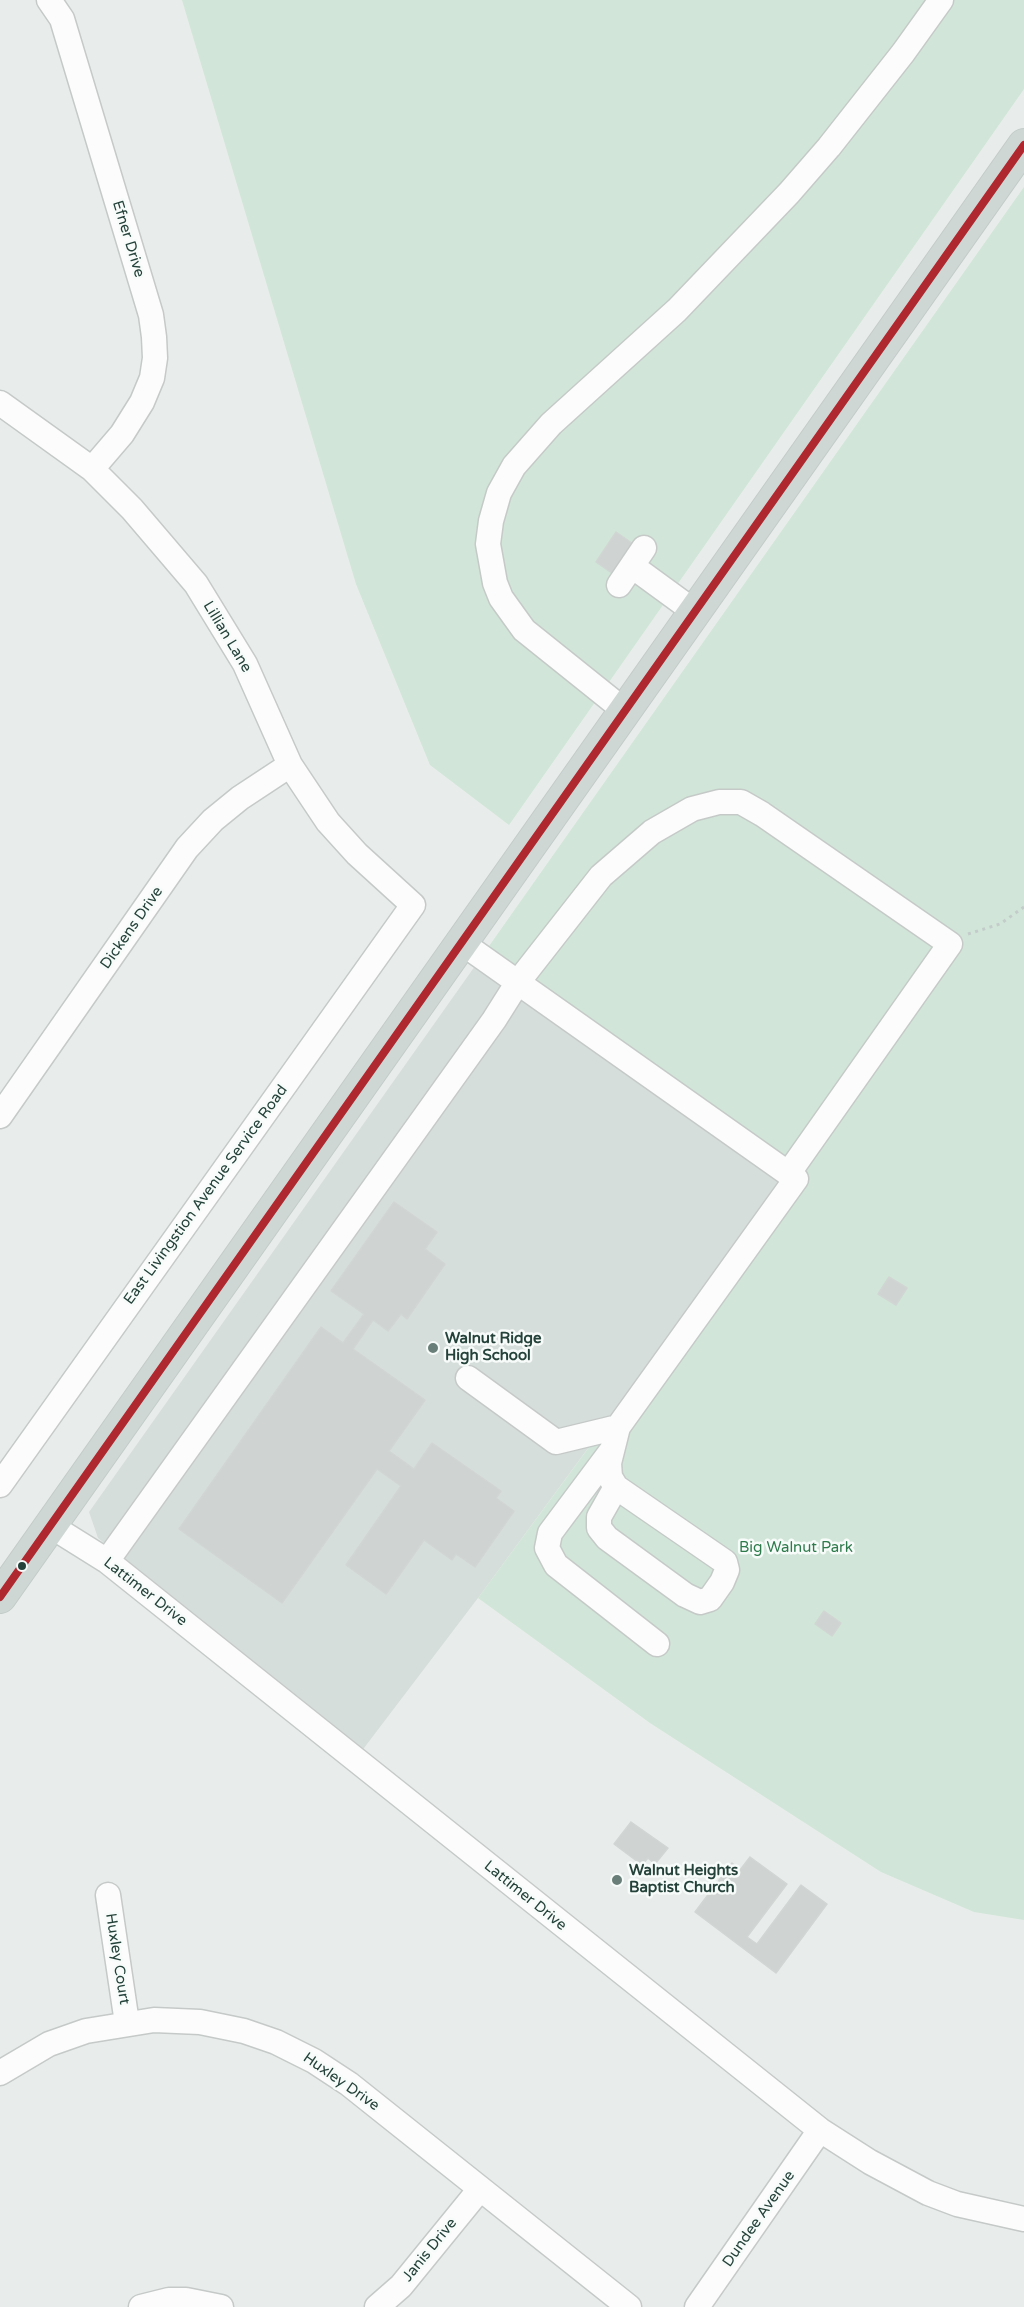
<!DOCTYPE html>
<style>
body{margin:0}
canvas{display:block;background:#e8edeb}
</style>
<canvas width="1024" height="2307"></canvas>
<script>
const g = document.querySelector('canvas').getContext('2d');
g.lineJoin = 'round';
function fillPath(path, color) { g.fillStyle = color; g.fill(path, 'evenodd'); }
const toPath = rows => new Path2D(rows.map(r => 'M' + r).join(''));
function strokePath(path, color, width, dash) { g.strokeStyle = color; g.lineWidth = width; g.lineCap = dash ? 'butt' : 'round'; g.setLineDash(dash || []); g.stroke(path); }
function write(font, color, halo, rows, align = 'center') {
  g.font = font + ' "Varela Round",sans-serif'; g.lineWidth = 5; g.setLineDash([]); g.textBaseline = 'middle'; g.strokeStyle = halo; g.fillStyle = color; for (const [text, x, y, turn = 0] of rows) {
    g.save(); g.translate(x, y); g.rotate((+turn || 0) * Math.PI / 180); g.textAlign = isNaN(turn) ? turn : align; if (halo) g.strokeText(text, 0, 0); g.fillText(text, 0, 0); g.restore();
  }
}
fillPath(toPath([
 [475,966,782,1184,478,1598,361,1752,98,1538,89,1512]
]), '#d6dedb');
fillPath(toPath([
 [182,0,1024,0,1024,89,509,825,430,765,356,584],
 [1024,187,1024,1920,974,1912,881,1872,650,1723,478,1598,782,1185,475,966]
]), '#d1e6d8');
const building = toPath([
 [616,532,636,546,616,576,596,562,616,532],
 [394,1202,437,1232,425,1249,445,1264,407,1319,401,1314,388,1331,373,1320,353,1349,425,1400,389,1451,414,1469,432,1443,501,1491,496,1498,514,1511,475,1567,456,1554,452,1560,424,1540,386,1594,346,1565,401,1486,377,1469,282,1603,179,1529,321,1327,343,1343,364,1314,331,1291,394,1202],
 [889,1277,907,1288,896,1305,878,1294,889,1277],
 [824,1611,841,1623,832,1636,815,1624,824,1611],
 [631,1822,668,1848,655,1864,648,1858,642,1865,614,1844,631,1822],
 [750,1857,787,1884,747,1937,757,1944,801,1885,827,1904,776,1973,695,1912,732,1863,740,1870,750,1857]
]);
fillPath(building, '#cfd4d2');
strokePath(building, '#d1d6d4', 1.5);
const minor = toPath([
 [49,0,62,19,151,315,154,337,155,358,152,378,142,402,122,434,92,469],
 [0,403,92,469,132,509,196,584,245,664,290,765,328,822,357,854,413,905,0,1485],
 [632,566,695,612],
 [619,585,644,548],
 [625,711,524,630,501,598,495,583,488,544,491,521,499,493,514,466,551,424,677,310,789,193,829,147,903,53,941,0],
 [462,943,796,1179,618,1427,556,1442,468,1378],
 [0,1116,187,848,213,820,240,798,290,765],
 [612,1450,550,1533,547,1548,556,1565,657,1644],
 [616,1487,599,1517,599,1528,607,1538,685,1595,700,1602,710,1599,722,1582,727,1570,725,1562,616,1487,610,1477,609,1463,618,1427],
 [51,1526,107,1561,820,2130,870,2162,928,2193,957,2204,1024,2219],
 [107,1561,494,1020,518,982,601,876,652,832,692,809,719,802,741,802,762,814,950,944,788,1174],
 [108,1895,127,2023],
 [0,2073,49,2044,86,2031,154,2020,200,2022,244,2031,276,2042,314,2061,349,2084,629,2307],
 [141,2307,169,2300,186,2300,221,2307],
 [377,2307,401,2286,480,2189],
 [697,2307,820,2130]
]);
const major = toPath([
 [0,1597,1024,145]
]);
strokePath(minor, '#c5cac8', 27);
strokePath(major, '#c3ccc9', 34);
strokePath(toPath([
 [968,934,1000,924,1024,907]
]), '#c3ccca', 3, [3, 4.5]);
strokePath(minor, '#fcfcfc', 24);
strokePath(major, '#cfd7d5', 32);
strokePath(toPath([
 [0,1597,1024,145]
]), '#af272f', 8);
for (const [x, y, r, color] of [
 [433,1348,6,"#697e78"],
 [22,1566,5,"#24423a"],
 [617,1880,6,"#697e78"]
]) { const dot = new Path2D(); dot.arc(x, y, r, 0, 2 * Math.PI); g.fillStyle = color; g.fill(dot); strokePath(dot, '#f7fbf9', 2); }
write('15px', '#24423a', '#f7fbf9', [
 ["Efner Drive",128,239,73],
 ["Lillian Lane",227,637,59],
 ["Dickens Drive",132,928,-55],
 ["East Livingstion Avenue Service Road",206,1195,-54],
 ["Lattimer Drive",145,1592,38],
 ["Lattimer Drive",525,1896,39],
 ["Huxley Court",117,1959,81],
 ["Huxley Drive",341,2082,35],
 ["Dundee Avenue",759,2219,-55],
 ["Janis Drive",430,2250,-51]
]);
write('bold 15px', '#24423a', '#f7fbf9', [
 ["Walnut Ridge",445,1339],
 ["High School",445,1356],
 ["Walnut Heights",629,1871],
 ["Baptist Church",629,1888]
], 'left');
write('15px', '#2d7a4b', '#f7fbf9', [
 ["Big Walnut Park",796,1548]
]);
</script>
